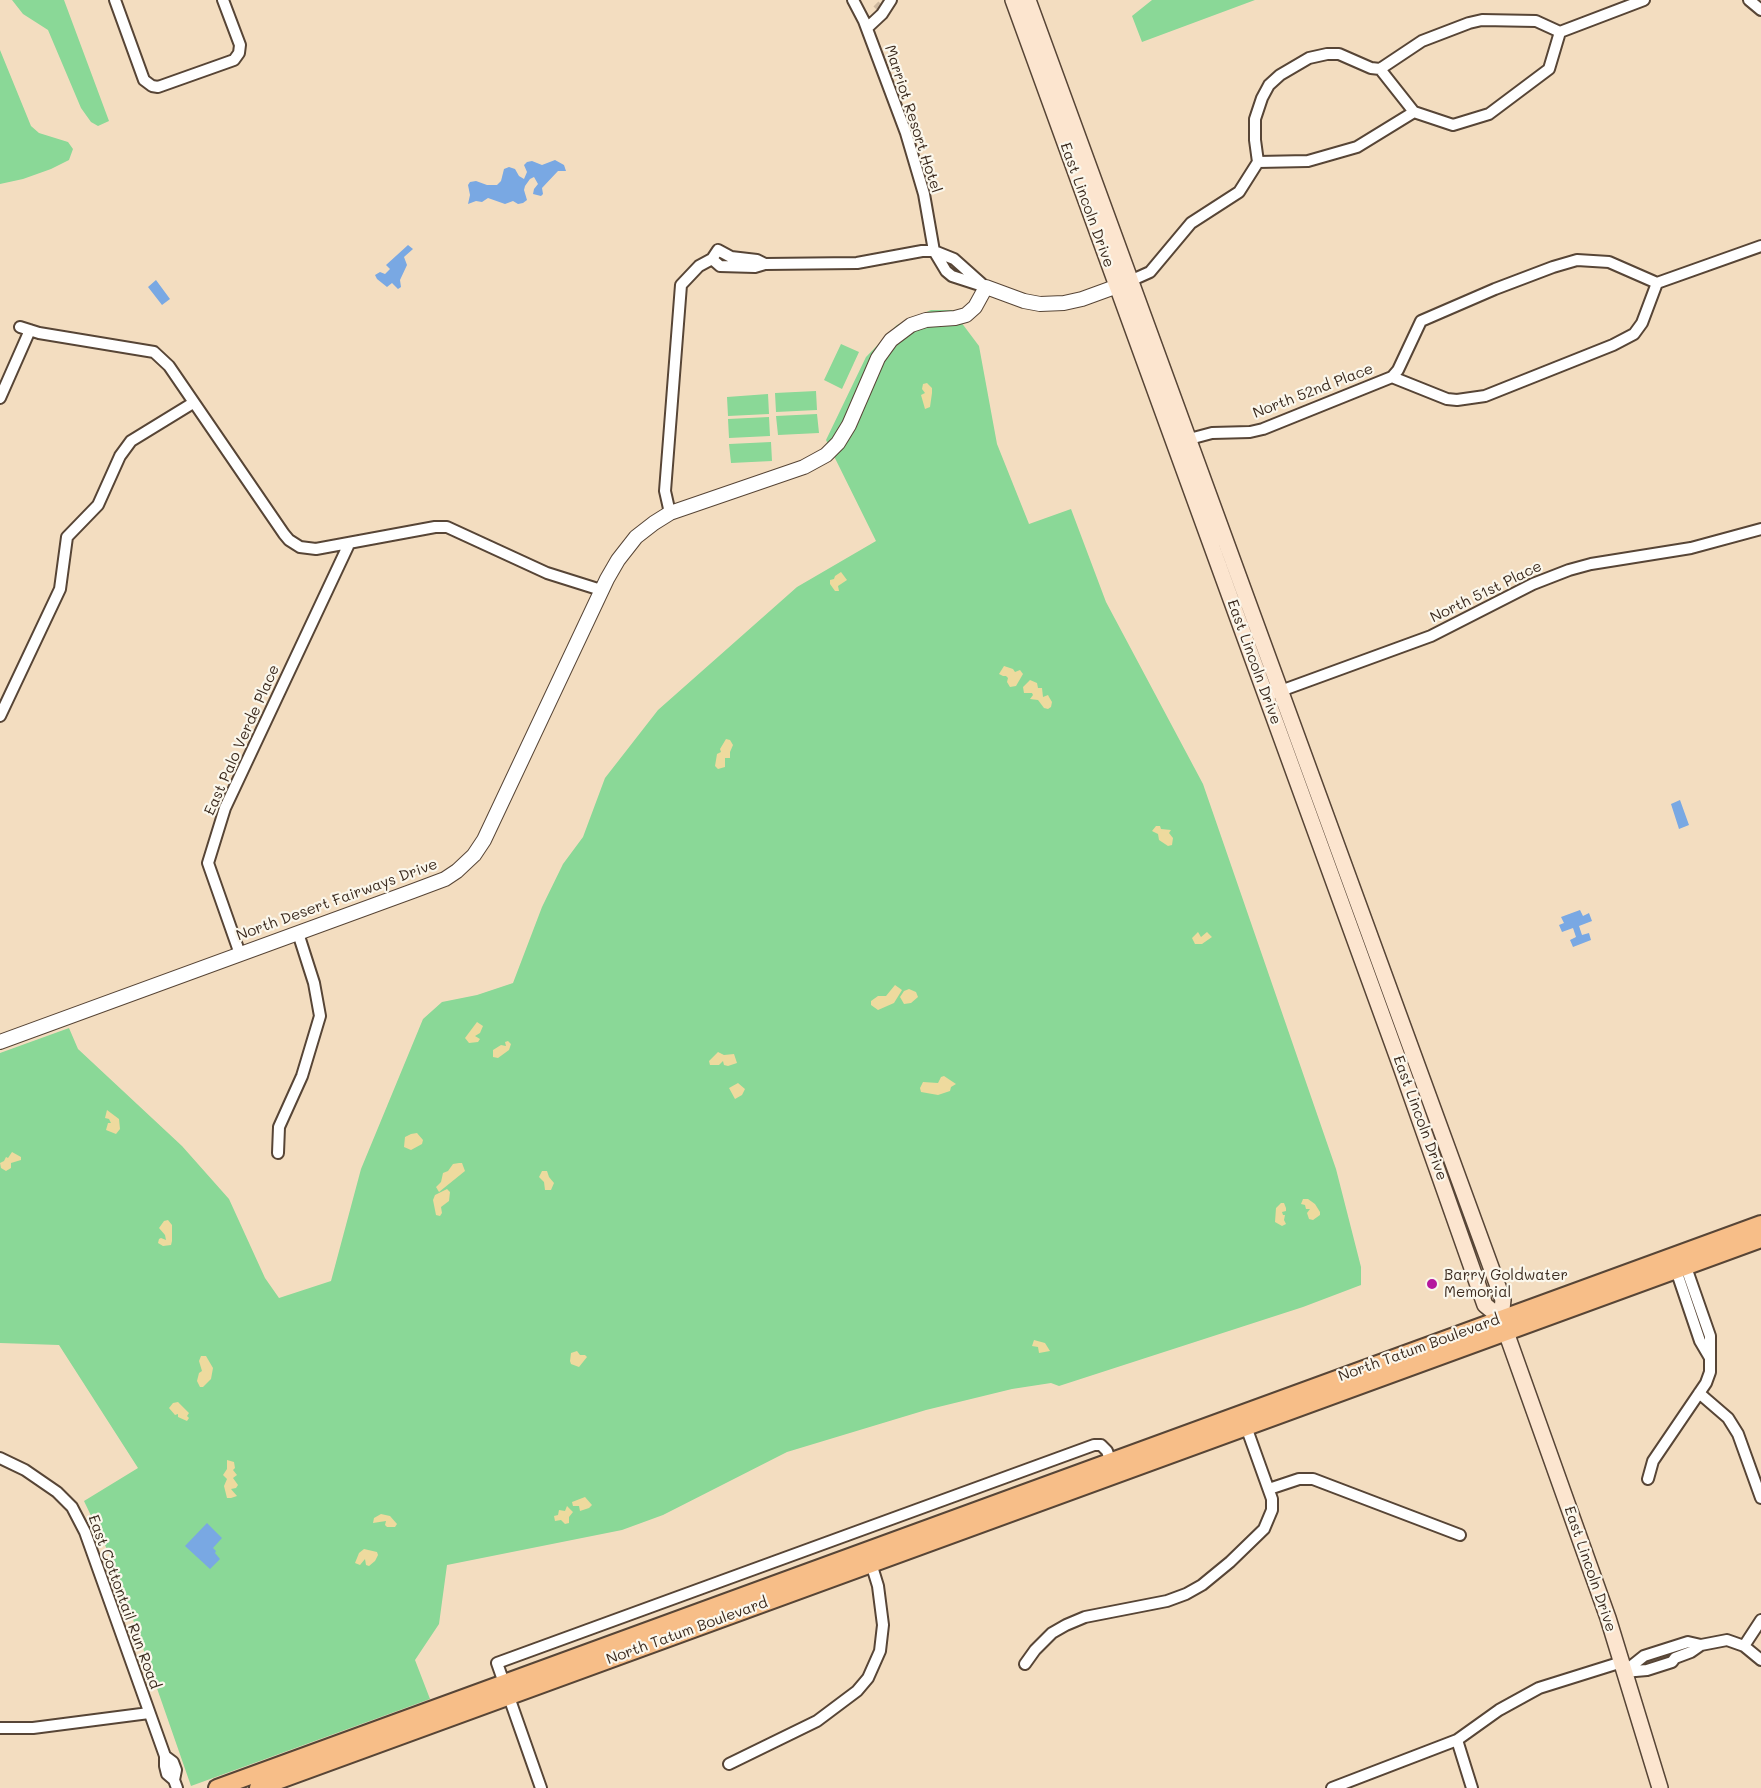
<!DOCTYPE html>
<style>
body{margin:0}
canvas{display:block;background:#f3ddc0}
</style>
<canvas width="1761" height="1788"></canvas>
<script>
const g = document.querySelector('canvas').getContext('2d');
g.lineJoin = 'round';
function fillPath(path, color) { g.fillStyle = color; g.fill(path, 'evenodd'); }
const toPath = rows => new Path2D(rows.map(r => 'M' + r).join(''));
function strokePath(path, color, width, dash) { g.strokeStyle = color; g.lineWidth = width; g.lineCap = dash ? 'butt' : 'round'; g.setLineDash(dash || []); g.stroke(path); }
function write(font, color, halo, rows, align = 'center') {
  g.font = font + ' Mali,sans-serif'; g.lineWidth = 4.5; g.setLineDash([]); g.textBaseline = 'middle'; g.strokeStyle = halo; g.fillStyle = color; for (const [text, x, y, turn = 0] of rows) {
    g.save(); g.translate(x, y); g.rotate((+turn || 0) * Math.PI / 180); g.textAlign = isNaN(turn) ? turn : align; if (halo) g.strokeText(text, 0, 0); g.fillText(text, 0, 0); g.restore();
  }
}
fillPath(toPath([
 [12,0,64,0,109,121,98,126,91,122,81,108,48,30,23,14],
 [1152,0,1255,0,1142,42,1132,16],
 [0,50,31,126,39,133,68,142,73,149,69,160,51,169,23,179,0,184],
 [931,310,952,310,979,346,997,444,1029,524,1071,509,1106,602,1203,784,1336,1169,1361,1267,1361,1285,1303,1307,1059,1386,1051,1383,1012,1389,926,1410,787,1452,663,1515,622,1530,447,1565,439,1624,415,1660,430,1699,191,1786,113,1562,84,1501,138,1468,59,1345,0,1343,0,1053,69,1028,78,1049,182,1146,229,1199,265,1278,279,1298,331,1281,361,1169,423,1019,442,1002,477,995,513,983,542,907,563,864,583,837,605,778,658,710,797,587,876,541,826,440,866,357,897,325],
 [841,344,859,352,842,389,824,380],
 [816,391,817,410,776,412,775,393],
 [768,394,769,414,728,416,727,397],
 [817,414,819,433,778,435,776,416],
 [769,417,770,436,729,438,728,419],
 [771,442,772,461,731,463,729,444]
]), '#8ad897');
fillPath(toPath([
 [927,383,932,388,932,393,930,407,925,409,921,395,925,393,922,389,923,384],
 [841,572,847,580,838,586,839,591,835,591,830,584,830,580,834,579,835,576],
 [1004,666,1013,669,1015,672,1020,670,1023,674,1016,686,1010,687,1007,682,1008,678,1006,676,1003,676,999,674],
 [1030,680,1037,683,1038,688,1042,688,1043,697,1048,695,1049,697,1052,702,1051,707,1048,709,1044,708,1038,700,1030,699,1033,695,1032,693,1024,693,1023,687],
 [726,739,730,740,733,745,730,752,730,758,725,758,725,767,718,769,715,766,717,754,721,752,720,749],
 [1156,826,1160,826,1161,829,1171,830,1169,833,1173,838,1172,845,1168,846,1159,840,1158,834,1152,831],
 [1198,932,1201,937,1207,932,1212,937,1202,944,1195,944,1192,938],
 [895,985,902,990,894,1003,878,1010,871,1005,871,1001,878,996,886,996],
 [909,989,916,992,918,997,911,1003,904,1004,900,997,904,991],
 [477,1022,483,1026,480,1033,475,1036,480,1039,478,1042,469,1043,465,1038],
 [508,1041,511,1044,509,1050,498,1058,493,1057,493,1050,501,1045,506,1046,505,1042],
 [718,1052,724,1055,734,1054,737,1063,728,1066,724,1065,723,1061,719,1065,710,1065,709,1061],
 [944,1076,956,1084,951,1087,950,1091,938,1095,921,1092,920,1088,923,1082,938,1083,941,1077],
 [738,1083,745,1089,742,1095,735,1099,729,1088],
 [107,1110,119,1119,120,1129,116,1134,106,1130,108,1123,111,1123,109,1119,105,1118],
 [417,1133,423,1140,422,1144,411,1150,404,1147,405,1137,411,1134],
 [12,1152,21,1157,21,1160,11,1163,11,1168,6,1171,1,1168,0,1163,4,1161,6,1157,8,1158],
 [459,1163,462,1163,465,1171,439,1192,436,1187,441,1182,443,1173,448,1171,453,1164],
 [542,1171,547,1171,549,1177,554,1183,551,1190,545,1190,544,1182,539,1177],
 [447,1189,450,1192,449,1201,441,1207,442,1213,440,1216,436,1215,433,1200,435,1195],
 [1303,1199,1308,1199,1315,1204,1320,1212,1320,1215,1313,1220,1309,1219,1307,1213,1310,1209,1306,1209,1305,1205,1301,1204],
 [1281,1203,1284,1203,1286,1208,1286,1211,1282,1212,1283,1215,1285,1215,1284,1220,1286,1224,1282,1226,1275,1222,1276,1208],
 [168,1220,172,1225,172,1241,171,1245,163,1246,158,1243,159,1239,161,1238,166,1240,165,1235,159,1228,164,1221],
 [1034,1340,1045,1343,1050,1351,1039,1353,1038,1347,1032,1346],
 [577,1351,580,1355,585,1355,587,1357,579,1367,571,1364,570,1361,571,1353],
 [201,1356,206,1356,213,1368,211,1379,203,1387,200,1387,197,1381,199,1373,202,1371,199,1361],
 [178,1402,189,1413,187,1416,189,1418,187,1421,178,1417,178,1414,175,1415,169,1408,173,1403],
 [227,1460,234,1462,235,1468,233,1470,237,1475,233,1478,238,1485,236,1488,231,1489,237,1496,231,1498,227,1498,224,1486,227,1479,223,1475,227,1469],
 [585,1497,592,1505,589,1508,580,1511,579,1506,573,1506,572,1502],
 [567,1506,573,1512,569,1517,569,1523,565,1524,561,1520,555,1521,554,1516,558,1515,559,1510,565,1511],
 [381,1514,390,1516,397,1524,395,1527,387,1527,385,1525,386,1521,373,1523,374,1518],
 [364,1549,377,1552,378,1555,375,1561,369,1566,366,1565,365,1559,360,1565,355,1563,359,1553]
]), '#eeda9e');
fillPath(toPath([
 [555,160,564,165,566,171,558,171,542,188,543,194,541,196,533,194,534,189,538,184,534,177,530,179,525,186,524,190,527,200,523,203,518,204,513,201,505,204,488,198,482,202,476,201,468,204,470,195,468,185,470,182,476,181,487,185,497,185,501,181,504,169,509,167,515,169,519,176,524,179,527,172,524,165,527,162,532,161,542,165],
 [408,245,413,249,404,257,407,265,400,280,401,287,398,289,392,283,387,287,377,279,375,275,380,272,385,274,390,269,386,265],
 [156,280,170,299,162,305,148,287],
 [1680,800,1689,825,1679,829,1671,804],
 [1580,910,1583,916,1589,913,1592,921,1579,926,1582,935,1589,933,1591,940,1573,947,1570,940,1576,937,1573,928,1562,932,1559,925,1564,923,1561,917],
 [207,1523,222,1538,213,1548,216,1551,215,1553,220,1559,210,1569,185,1546]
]), '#79a8e3');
strokePath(toPath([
 [877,10,882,5]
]), '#ceb9a0', 10, [10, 5]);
const minor = toPath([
 [115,0,144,80,152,86,158,87,234,60,239,53,240,45,223,0],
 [853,0,864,21,906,133,924,194,934,251,946,271,952,276,986,287],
 [1749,0,1761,10],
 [867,28,882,14,891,0],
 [1380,69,1414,112],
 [1258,162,1308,161,1357,147,1414,112,1453,125,1489,114,1549,69,1560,32],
 [712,259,720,266,755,267,765,264,857,263,922,251,934,251,954,259,982,284],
 [1130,281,1150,272,1191,223,1239,192,1258,162,1255,140,1255,119,1262,98,1269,85,1280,75,1309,58,1327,54,1339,54,1371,68,1380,69,1422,41,1469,23,1482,20,1536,21,1560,32,1644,0],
 [1657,283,1761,246],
 [20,327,39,333,154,352,169,366,284,534,289,540,300,547,316,549,435,527,447,527,547,573,601,590],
 [1392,377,1447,399,1457,400,1485,396,1613,345,1634,334,1642,323,1657,283],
 [1392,377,1398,370,1421,321,1495,289,1553,267,1577,260,1609,262,1657,283],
 [0,398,30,330],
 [1182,441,1212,433,1250,432,1263,429,1392,377],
 [670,513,665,491,681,285,699,266,712,259,718,250,731,257,757,260,765,264],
 [1275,693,1431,636,1533,584,1569,570,1591,564,1691,548,1761,529],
 [0,716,60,589,67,537,98,505,120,456,131,441,193,403],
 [240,954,208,863,225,808,349,544],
 [278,1153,279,1127,302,1076,320,1016,314,983,298,933],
 [1675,1267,1700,1341,1710,1358],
 [1699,1393,1728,1418,1738,1434,1761,1498],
 [0,1458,25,1470,57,1492,72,1507,85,1532,165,1756,165,1766,167,1774,174,1780,177,1788],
 [1648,1479,1653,1461,1706,1383,1710,1372,1710,1336,1688,1273,1681,1262],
 [1269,1489,1299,1479,1313,1479,1460,1535],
 [1744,1646,1761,1620],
 [1025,1664,1035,1650,1052,1633,1066,1625,1085,1617,1167,1601,1186,1594,1202,1585,1230,1562,1264,1529,1272,1510,1272,1499,1244,1421],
 [1624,1672,1644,1656,1688,1642,1701,1645,1727,1640,1744,1646,1761,1660],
 [1624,1672,1647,1670,1672,1662,1675,1658,1691,1652,1701,1645],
 [0,1728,33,1728,149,1713],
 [1457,1740,1472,1788],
 [165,1756,173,1762,176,1770,174,1780],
 [729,1764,817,1721,857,1691,868,1678,880,1651,883,1625,878,1586,870,1560],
 [541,1788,497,1663,1094,1445,1101,1445,1107,1451,1112,1466],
 [1332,1788,1457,1740,1499,1710,1539,1688,1622,1662]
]);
const tertiary = toPath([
 [0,1042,413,891,445,879,457,871,474,855,484,840,607,579,618,560,636,537,654,523,670,513,804,467,826,455,838,443,849,425,878,358,891,340,911,325,926,320,955,318,966,315,975,307,986,287,1024,301,1040,304,1064,303,1082,299,1126,283]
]);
const secondary = toPath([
 [1013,0,1401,1067,1485,1305,1501,1318],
 [1028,0,1503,1300,1501,1318,1608,1618,1660,1788]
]);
const primary = toPath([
 [217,1788,1761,1224],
 [258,1788,1761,1239]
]);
strokePath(minor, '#574536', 14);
strokePath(tertiary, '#574536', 16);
strokePath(secondary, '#574536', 18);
strokePath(primary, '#574536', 20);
strokePath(minor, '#fff', 10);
strokePath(tertiary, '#fff', 14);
strokePath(secondary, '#fce5cf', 15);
strokePath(primary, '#f7be88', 16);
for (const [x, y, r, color] of [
 [1432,1284,6,"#b5179e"]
]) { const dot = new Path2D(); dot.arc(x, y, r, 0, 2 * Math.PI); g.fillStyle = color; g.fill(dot); strokePath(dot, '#fbf7ec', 2); }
write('15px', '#3b2a1e', '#fbf7ec', [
 ["Marriot Resort Hotel",913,119,72],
 ["East Lincoln Drive",1087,205,70],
 ["North 52nd Place",1313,391,-21],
 ["North 51st Place",1486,592,-26],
 ["East Lincoln Drive",1254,662,70],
 ["East Palo Verde Place",242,740,-66],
 ["North Desert Fairways Drive",337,900,-20],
 ["East Lincoln Drive",1420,1118,70],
 ["North Tatum Boulevard",1419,1348,-20],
 ["East Lincoln Drive",1590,1569,71],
 ["East Cottontail Run Road",124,1602,70],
 ["North Tatum Boulevard",687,1631,-20]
]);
write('15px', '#3b2a1e', '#fbf7ec', [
 ["Barry Goldwater",1444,1275],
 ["Memorial",1444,1292]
], 'left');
</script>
